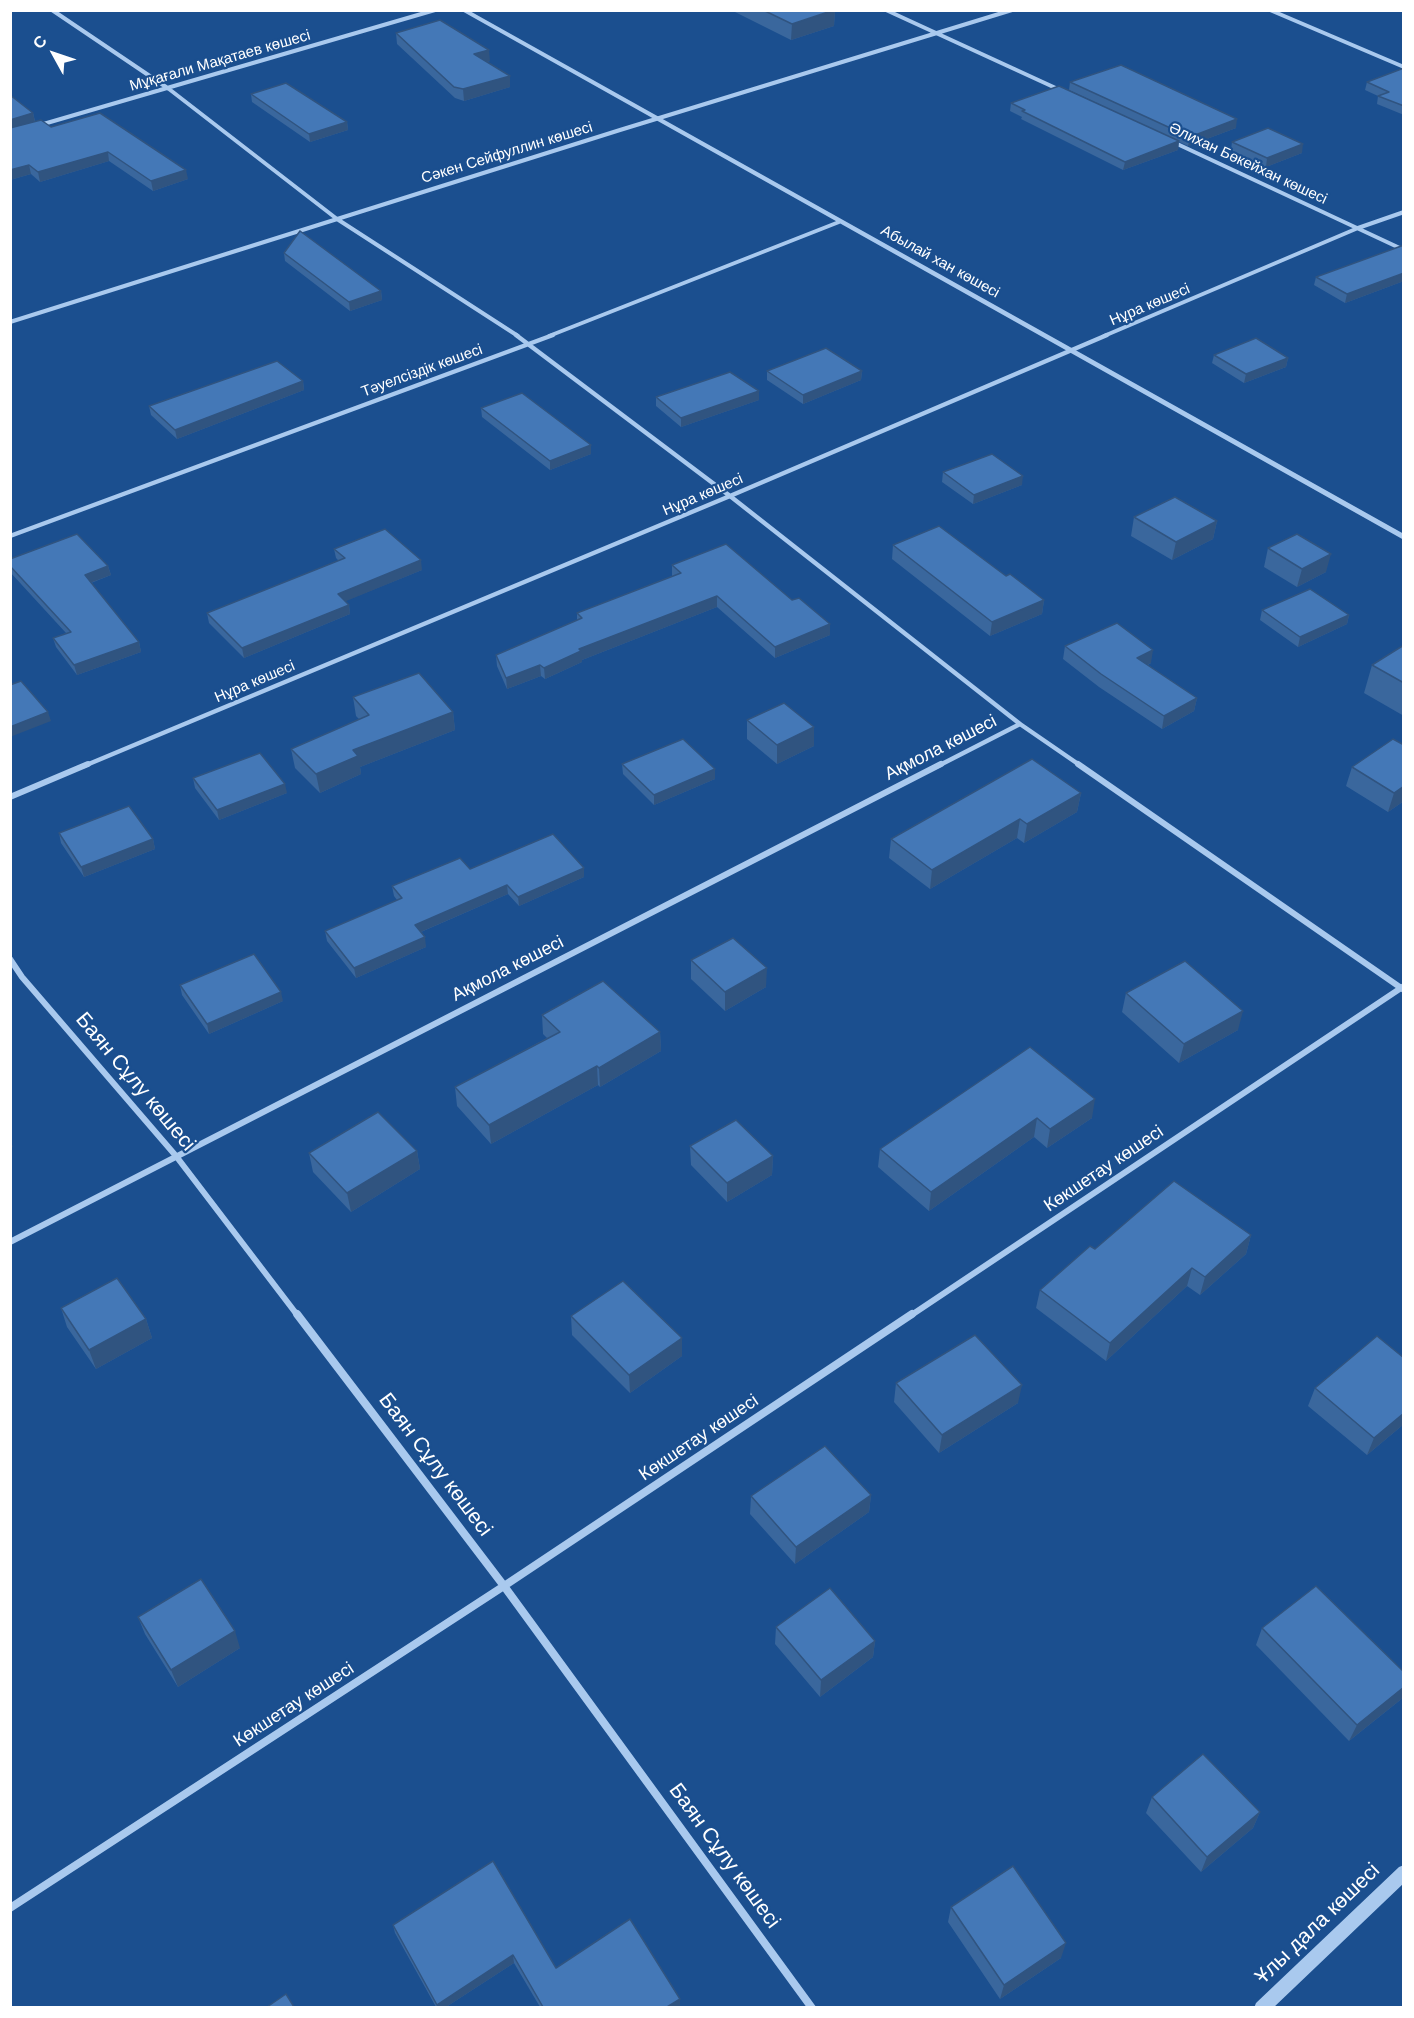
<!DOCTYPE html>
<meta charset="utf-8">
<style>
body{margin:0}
#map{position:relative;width:1414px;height:2018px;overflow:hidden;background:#1b4f8f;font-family:Helvetica,sans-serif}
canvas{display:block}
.frame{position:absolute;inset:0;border:12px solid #fff;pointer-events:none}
.north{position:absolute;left:24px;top:24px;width:60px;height:60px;-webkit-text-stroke:4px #1b4f8f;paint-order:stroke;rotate:310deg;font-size:16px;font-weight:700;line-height:24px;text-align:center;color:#fff}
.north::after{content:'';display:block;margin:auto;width:21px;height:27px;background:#fff;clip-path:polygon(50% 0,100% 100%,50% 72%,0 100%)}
</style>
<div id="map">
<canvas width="1414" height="2018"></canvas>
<div class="frame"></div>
<div class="north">С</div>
</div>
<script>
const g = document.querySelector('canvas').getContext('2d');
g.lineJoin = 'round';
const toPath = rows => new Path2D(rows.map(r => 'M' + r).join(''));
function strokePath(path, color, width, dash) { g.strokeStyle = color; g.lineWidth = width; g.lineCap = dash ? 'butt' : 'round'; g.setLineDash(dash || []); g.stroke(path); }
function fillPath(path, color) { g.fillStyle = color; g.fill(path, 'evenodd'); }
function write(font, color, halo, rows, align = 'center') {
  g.font = font + ' Helvetica,sans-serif'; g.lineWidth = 4.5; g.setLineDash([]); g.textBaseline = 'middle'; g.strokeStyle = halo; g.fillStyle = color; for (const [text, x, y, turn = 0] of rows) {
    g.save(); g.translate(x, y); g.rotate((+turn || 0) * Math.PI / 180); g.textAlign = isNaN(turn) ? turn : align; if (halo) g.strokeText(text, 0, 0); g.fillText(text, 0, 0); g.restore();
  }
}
strokePath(toPath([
 [52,10,169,89,337,219,518,336],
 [886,10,1060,90],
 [1270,10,1404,67],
 [40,125,435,10],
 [1173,142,1404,250],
 [10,322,620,130,1012,10],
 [549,336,839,222],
 [1104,336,1358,228,1404,212]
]), '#a9c9ee', 4);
strokePath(toPath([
 [516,335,730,496,1020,724,1081,766],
 [10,536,553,335],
 [84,766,730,496,1107,335],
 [938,766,1020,724]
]), '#a9c9ee', 4.5);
strokePath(toPath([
 [1078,764,1404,990],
 [10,797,88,764],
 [10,959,22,977,176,1156,298,1316],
 [10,1242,941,764],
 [910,1316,1404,986]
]), '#a9c9ee', 6);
strokePath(toPath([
 [297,1314,504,1586,812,2008],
 [10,1908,504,1586,912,1314]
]), '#a9c9ee', 8);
fillPath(toPath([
 [460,10,468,10,1404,534,1404,540,460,10],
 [1404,1865,1404,1883,1273,2008,1254,2008,1256,2003,1399,1867,1404,1865]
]), '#a9c9ee');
fillPath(toPath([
 [731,10,835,10,834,26,791,40],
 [396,33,490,61,487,62,510,76,510,87,464,101,455,98,397,44],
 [1404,68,1404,115,1377,104,1378,96,1365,90,1367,82],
 [1070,82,1236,128,1188,146,1069,90],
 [251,94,347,122,348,130,310,142,252,102],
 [1011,103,1179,141,1178,150,1123,170,1021,119,1022,117,1010,111],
 [33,113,35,121,188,179,153,191,109,161,40,182,31,174,10,180],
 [1232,142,1302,153,1266,167,1231,150],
 [1404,245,1404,281,1345,303,1314,285,1316,277],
 [284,253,381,291,382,300,350,311,285,261],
 [1214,355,1288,358,1286,367,1244,383,1212,363],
 [767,371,862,371,861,380,803,404,767,380],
 [303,381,304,390,177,439,151,415,149,406],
 [759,391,759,400,681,427,656,406,656,397],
 [481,408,591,445,591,454,550,470,482,417],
 [943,472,1022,485,973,504,942,482],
 [1134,517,1217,521,1213,539,1172,560,1131,536],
 [893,545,1006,576,1044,600,1042,614,990,636,892,559],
 [1268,548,1326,572,1297,587,1264,567],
 [334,549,422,570,345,601,349,605,350,614,244,658,209,623,207,613,339,561,336,558],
 [10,559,108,566,111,575,91,583,139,642,141,652,77,675,56,647,53,638,66,633,10,572],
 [672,565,792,600,830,624,830,635,775,658,717,607,582,660,582,662,545,679,541,676,507,689,497,666,496,655,577,620,577,613,672,576],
 [1262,610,1349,615,1347,624,1298,647,1260,620],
 [1404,645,1404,716,1364,693,1372,665],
 [1065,646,1151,663,1148,665,1197,698,1194,711,1162,729,1099,687,1063,659],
 [353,697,453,712,455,730,360,767,361,774,320,793,295,768,291,749,359,719,356,716],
 [747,720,814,746,777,764,747,739],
 [1404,745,1404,801,1388,812,1346,786,1352,767],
 [622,764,715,769,715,779,654,805,623,774],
 [193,778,287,793,219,820,195,788],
 [1081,793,1077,812,1024,843,1017,838,930,889,889,858,891,839],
 [59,833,153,839,155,849,84,877,61,843],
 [470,869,584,877,519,906,508,894,421,932,426,947,356,978,327,941,325,931,397,900,394,896,392,886],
 [691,960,766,987,725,1011,691,979],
 [180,985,283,1001,209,1034,182,995],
 [1126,993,1238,1030,1179,1063,1122,1012],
 [542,1015,660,1032,661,1051,600,1087,598,1085,491,1144,457,1106,455,1087,547,1038,543,1034],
 [1030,1047,1092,1118,1047,1148,1034,1137,929,1211,878,1167,880,1149],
 [690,1146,773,1156,772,1175,727,1202,691,1165],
 [417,1151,420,1169,351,1212,313,1172,309,1153],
 [1251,1235,1246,1254,1200,1295,1187,1286,1106,1361,1036,1308,1040,1290,1095,1249],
 [61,1308,146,1319,152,1338,96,1369,67,1327],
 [571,1316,682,1338,682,1356,630,1393,572,1335],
 [896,1383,1018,1403,939,1453,894,1402],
 [1315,1388,1404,1424,1367,1455,1308,1406],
 [871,1495,869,1512,795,1564,750,1514,751,1496],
 [138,1617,240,1648,178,1687,145,1634],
 [776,1627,875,1641,873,1657,820,1697,775,1644],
 [1262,1628,1404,1672,1404,1697,1349,1741,1256,1645],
 [1152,1797,1260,1812,1253,1828,1201,1872,1146,1813],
 [951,1907,1061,1958,1000,1999,948,1922],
 [393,1925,556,1968,680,2006,678,2007,540,2007,514,1963,446,2007,436,2007,395,1933]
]), '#3a679d');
fillPath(toPath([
 [835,10,834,26,791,40,792,24],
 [489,50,490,61,475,65,474,54],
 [510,76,510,87,464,101,463,89],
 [33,113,35,122,10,130,10,120],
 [1237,119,1236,128,1188,146,1190,137],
 [347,122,348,130,310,142,309,134],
 [1179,141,1178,150,1123,170,1125,162],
 [1303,144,1302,153,1266,167,1267,158],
 [108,152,109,161,40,182,38,172],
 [29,165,31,174,10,180,10,170],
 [186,170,188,179,153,191,151,181],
 [1404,273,1404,281,1345,303,1347,294],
 [381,291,382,300,350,311,349,302],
 [1288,358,1286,367,1244,383,1246,374],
 [862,371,861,380,803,404,803,395],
 [303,381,304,390,177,439,175,430],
 [759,391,759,400,681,427,681,418],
 [591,445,591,454,550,470,550,461],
 [1023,476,1022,485,973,504,974,495],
 [1217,521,1213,539,1172,560,1176,542],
 [1331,554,1326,572,1297,587,1302,569],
 [421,560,422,570,339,604,338,594],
 [108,566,111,575,87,584,85,575],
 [717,596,717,607,582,660,582,662,545,679,544,668,579,649],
 [1044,600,1042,614,990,636,992,622],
 [349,605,350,614,244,658,242,648],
 [1349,615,1347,624,1298,647,1300,637],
 [830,624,830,635,775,658,775,647],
 [139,642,141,652,77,675,74,665],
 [1153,650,1151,663,1135,671,1137,658],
 [540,665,541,676,507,689,506,678],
 [1197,698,1194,711,1162,729,1164,716],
 [48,712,51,721,10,737,10,727],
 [453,712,455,730,360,767,361,774,320,793,316,774,353,750],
 [814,727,814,746,777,764,777,745],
 [715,769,715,779,654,805,654,795],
 [285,784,287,793,219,820,217,810],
 [1404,786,1404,801,1388,812,1394,793],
 [1081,793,1077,812,1024,843,1027,824],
 [1020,819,1017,838,930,889,932,870],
 [153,839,155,849,84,877,81,867],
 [584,868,584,877,519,906,518,897],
 [507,885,508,894,416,934,415,925],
 [425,937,426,947,356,978,354,968],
 [767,968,766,987,725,1011,725,992],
 [281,992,283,1001,209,1034,207,1024],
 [1243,1011,1238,1030,1179,1063,1184,1044],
 [660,1032,661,1051,600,1087,599,1068],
 [597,1066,598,1085,491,1144,489,1125],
 [1095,1099,1092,1118,1047,1148,1050,1129],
 [1037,1118,1034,1137,929,1211,931,1192],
 [10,1139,13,1147,10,1148],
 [417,1151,420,1169,351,1212,347,1193],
 [773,1156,772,1175,727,1202,727,1183],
 [1251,1235,1246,1254,1200,1295,1205,1277],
 [1192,1268,1187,1286,1106,1361,1110,1343],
 [146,1319,152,1338,96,1369,89,1350],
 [682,1338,682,1356,630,1393,629,1375],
 [1022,1385,1018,1403,939,1453,942,1435],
 [1404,1413,1404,1424,1367,1455,1374,1438],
 [871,1495,869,1512,795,1564,796,1547],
 [235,1631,240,1648,178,1687,171,1670],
 [875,1641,873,1657,820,1697,821,1680],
 [1404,1687,1404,1697,1349,1741,1357,1725],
 [1260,1812,1253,1828,1201,1872,1207,1857],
 [1066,1943,1061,1958,1000,1999,1004,1985],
 [513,1955,514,1963,446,2007,437,2007,437,2005],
 [680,1999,680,2006,678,2007,667,2007]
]), '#305480');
const building = toPath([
 [763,10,834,10,792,24,763,10],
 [440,20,489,50,474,54,510,76,463,89,454,87,396,33,440,20],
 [1121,65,1237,119,1190,137,1070,82,1121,65],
 [1404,68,1404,106,1378,96,1389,92,1367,82,1404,68],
 [286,83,347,122,309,134,251,94,286,83],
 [1059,86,1179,141,1125,162,1022,111,1025,110,1011,103,1059,86],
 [10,95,33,113,10,120,10,95],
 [100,113,186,170,151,181,108,152,38,172,29,165,10,170,10,128,41,120,51,127,100,113],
 [1268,128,1303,144,1267,158,1232,142,1268,128],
 [300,231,381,291,349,302,284,253,300,231],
 [1404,245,1404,273,1347,294,1316,277,1404,245],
 [1256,338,1288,358,1246,374,1214,355,1256,338],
 [826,348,862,371,803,395,767,371,826,348],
 [277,361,303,381,175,430,149,406,277,361],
 [730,372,759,391,681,418,656,397,730,372],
 [522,393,591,445,550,461,481,408,522,393],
 [992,454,1023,476,974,495,943,472,992,454],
 [1175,497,1217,521,1176,542,1134,517,1175,497],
 [939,526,1006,576,1010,574,1044,600,992,622,893,545,939,526],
 [385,529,421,560,338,594,349,605,242,648,207,613,345,558,334,549,385,529],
 [77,534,108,566,85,575,139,642,74,665,53,638,71,632,10,566,10,559,77,534],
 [1297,534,1331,554,1302,569,1268,548,1297,534],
 [726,544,792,600,799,598,830,624,775,647,717,596,579,649,581,651,544,668,540,665,506,678,496,655,582,618,577,613,681,573,672,565,726,544],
 [1310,589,1349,615,1300,637,1262,610,1310,589],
 [1117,623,1153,650,1137,658,1197,698,1164,716,1101,674,1065,646,1117,623],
 [1404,645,1404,683,1372,665,1404,645],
 [419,673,453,712,353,750,358,756,316,774,291,749,369,715,353,697,419,673],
 [21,681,48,712,10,727,10,685,21,681],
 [784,703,814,727,777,745,747,720,784,703],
 [683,739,715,769,654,795,622,764,683,739],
 [1393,739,1404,745,1404,786,1394,793,1352,767,1393,739],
 [260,753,285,784,217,810,193,778,260,753],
 [1032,759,1081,793,1027,824,1020,819,932,870,891,839,1032,759],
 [129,806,153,839,81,867,59,833,129,806],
 [553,834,584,868,518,897,507,885,415,925,425,937,354,968,325,931,402,898,392,886,460,858,470,869,553,834],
 [733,938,767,968,725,992,691,960,733,938],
 [254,954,281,992,207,1024,180,985,254,954],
 [1185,961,1243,1011,1184,1044,1126,993,1185,961],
 [603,981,660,1032,599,1068,597,1066,489,1125,455,1087,560,1032,542,1015,603,981],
 [1030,1047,1095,1099,1050,1129,1037,1118,931,1192,880,1149,1030,1047],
 [378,1112,417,1151,347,1193,309,1153,378,1112],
 [736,1120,773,1156,727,1183,690,1146,736,1120],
 [1174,1181,1251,1235,1205,1277,1192,1268,1110,1343,1040,1290,1090,1246,1095,1249,1174,1181],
 [117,1278,146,1319,89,1350,61,1308,117,1278],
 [623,1281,682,1338,629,1375,571,1316,623,1281],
 [975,1335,1022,1385,942,1435,896,1383,975,1335],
 [1377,1336,1404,1358,1404,1413,1374,1438,1315,1388,1377,1336],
 [825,1446,871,1495,796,1547,751,1496,825,1446],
 [201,1579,235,1631,171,1670,138,1617,201,1579],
 [1316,1586,1404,1672,1404,1687,1357,1725,1262,1628,1316,1586],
 [830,1588,875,1641,821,1680,776,1627,830,1588],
 [1203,1754,1260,1812,1207,1857,1152,1797,1203,1754],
 [493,1861,556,1968,630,1919,680,1999,667,2007,543,2007,513,1955,437,2005,393,1925,493,1861],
 [1013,1866,1066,1943,1004,1985,951,1907,1013,1866],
 [286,1994,294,2007,267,2007,286,1994]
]);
fillPath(building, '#4478b7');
strokePath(building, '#305480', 1.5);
write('15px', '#fff', '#1b4f8f', [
 ["Мұқағали Мақатаев көшесі",220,61,-16],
 ["Сәкен Сейфуллин көшесі",507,153,-17],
 ["Әлихан Бөкейхан көшесі",1248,164,25],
 ["Абылай хан көшесі",940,262,29],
 ["Нұра көшесі",1150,305,-23],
 ["Тәуелсіздік көшесі",422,371,-20],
 ["Нұра көшесі",703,495,-23],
 ["Нұра көшесі",255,682,-23]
]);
write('18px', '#fff', '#1b4f8f', [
 ["Ақмола көшесі",941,748,-27],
 ["Ақмола көшесі",508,969,-27],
 ["Көкшетау көшесі",1104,1169,-34],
 ["Көкшетау көшесі",699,1438,-34],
 ["Көкшетау көшесі",294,1705,-33]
]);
write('21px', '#fff', '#1b4f8f', [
 ["Баян Сұлу көшесі",135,1082,50],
 ["Баян Сұлу көшесі",435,1465,53],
 ["Баян Сұлу көшесі",724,1856,54],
 ["Ұлы дала көшесі",1318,1924,-44]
]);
</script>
